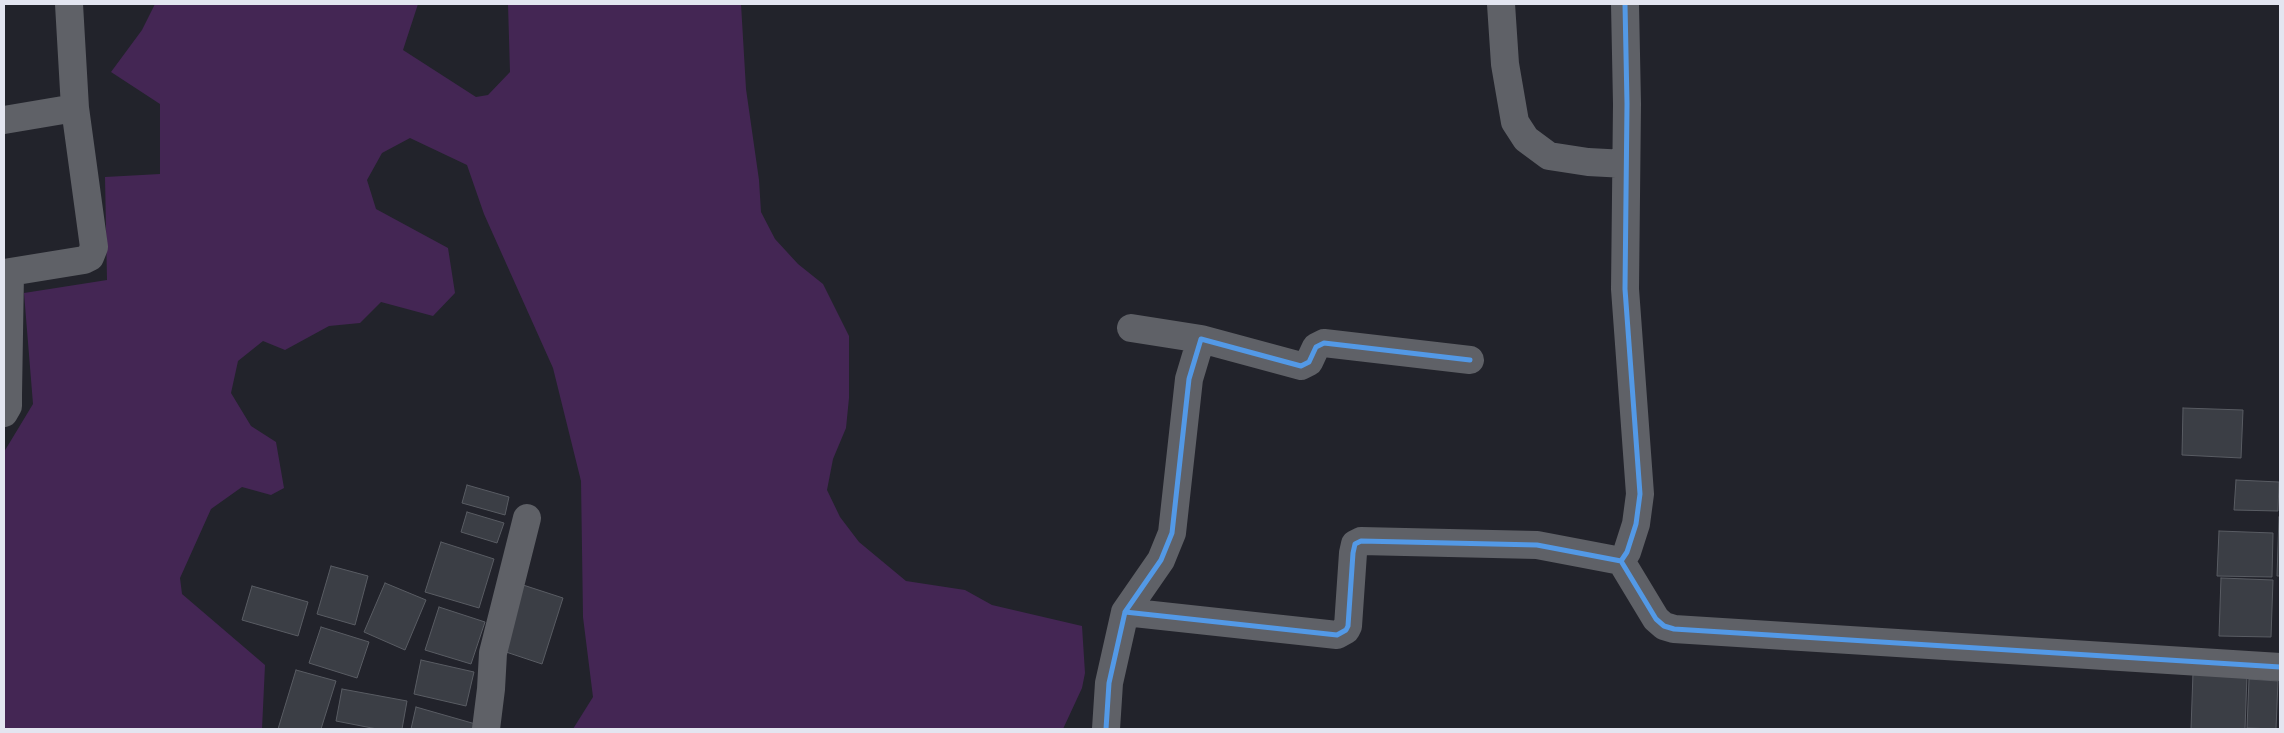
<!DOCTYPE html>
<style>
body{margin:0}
#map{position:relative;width:2284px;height:733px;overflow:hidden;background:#22232b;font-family:"Work Sans",sans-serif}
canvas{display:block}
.frame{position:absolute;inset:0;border:5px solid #e3e5f0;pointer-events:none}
</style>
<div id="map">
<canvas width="2284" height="733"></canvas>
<div class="frame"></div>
</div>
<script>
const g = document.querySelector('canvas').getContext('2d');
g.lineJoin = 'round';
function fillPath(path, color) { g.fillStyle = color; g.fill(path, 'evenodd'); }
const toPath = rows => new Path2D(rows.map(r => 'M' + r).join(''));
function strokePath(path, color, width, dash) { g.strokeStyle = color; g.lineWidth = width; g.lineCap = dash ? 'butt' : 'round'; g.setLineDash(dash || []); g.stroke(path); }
fillPath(toPath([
 [155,4,418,4,403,50,476,97,488,95,510,72,508,4,741,4,746,89,759,180,761,212,775,239,798,264,823,284,849,336,849,398,846,428,833,459,827,490,840,517,859,542,906,581,965,590,992,605,1082,626,1085,673,1082,688,1063,729,573,729,593,697,583,617,581,481,553,368,484,214,467,165,410,138,382,153,367,180,376,209,448,248,455,293,433,316,381,302,360,323,329,326,285,350,263,341,238,361,231,393,251,426,276,442,284,488,271,495,242,487,211,509,180,578,182,594,265,665,262,729,4,729,4,452,33,404,24,293,107,280,105,177,160,174,160,104,111,72,142,30]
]), '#442654');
const building = toPath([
 [2183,408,2243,410,2241,458,2182,455,2183,408],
 [2236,480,2279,482,2278,511,2234,510,2236,480],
 [467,485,509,497,505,515,462,503,467,485],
 [467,512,504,523,497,543,461,532,467,512],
 [2279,517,2280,517,2280,576,2277,576,2279,517],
 [2219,531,2273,533,2272,577,2217,576,2219,531],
 [441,542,494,559,479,608,425,592,441,542],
 [331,566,368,576,355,625,317,614,331,566],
 [2221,578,2273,580,2271,637,2219,636,2221,578],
 [385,583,426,600,405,650,364,632,385,583],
 [520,584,563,598,542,664,500,650,520,584],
 [252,586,308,602,298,636,242,620,252,586],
 [439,607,485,622,471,664,425,650,439,607],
 [321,627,369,642,357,678,309,663,321,627],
 [421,660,474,672,466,706,414,694,421,660],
 [296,670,336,681,321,729,278,729,296,670],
 [2193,673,2247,675,2245,729,2191,729,2193,673],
 [2249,679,2278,681,2276,729,2247,728,2249,679],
 [342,689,407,701,402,729,377,729,336,721,342,689],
 [416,707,479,725,478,729,411,729,416,707]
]);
fillPath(building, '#3b3e45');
strokePath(building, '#595c63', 1);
strokePath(toPath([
 [1501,4,1505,64,1515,122,1526,139,1549,156,1588,162,1626,164],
 [4,120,75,108],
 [4,273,84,260,90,257,94,247,75,108,69,4],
 [1131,328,1201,339],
 [4,413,8,406,8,395,10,273],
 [1621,561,1627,552,1636,524,1640,494,1625,289,1627,104,1625,4],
 [1125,612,1161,560,1172,533,1189,379,1201,339,1301,366,1309,362,1316,347,1324,343,1470,360],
 [486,729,491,689,493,653,527,518],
 [1106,729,1109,683,1125,612,1337,635,1346,630,1348,626,1353,553,1355,544,1361,541,1537,545,1621,561,1656,619,1664,626,1674,629,2280,667]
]), '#5f6167', 28);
strokePath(toPath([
 [1621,561,1627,552,1636,524,1640,494,1625,289,1627,104,1625,4],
 [1125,612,1161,560,1172,533,1189,379,1201,339,1301,366,1309,362,1316,347,1324,343,1470,360],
 [1106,729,1109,683,1125,612,1337,635,1346,630,1348,626,1353,553,1355,544,1361,541,1537,545,1621,561,1656,619,1664,626,1674,629,2280,667]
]), '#5399e6', 5);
</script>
